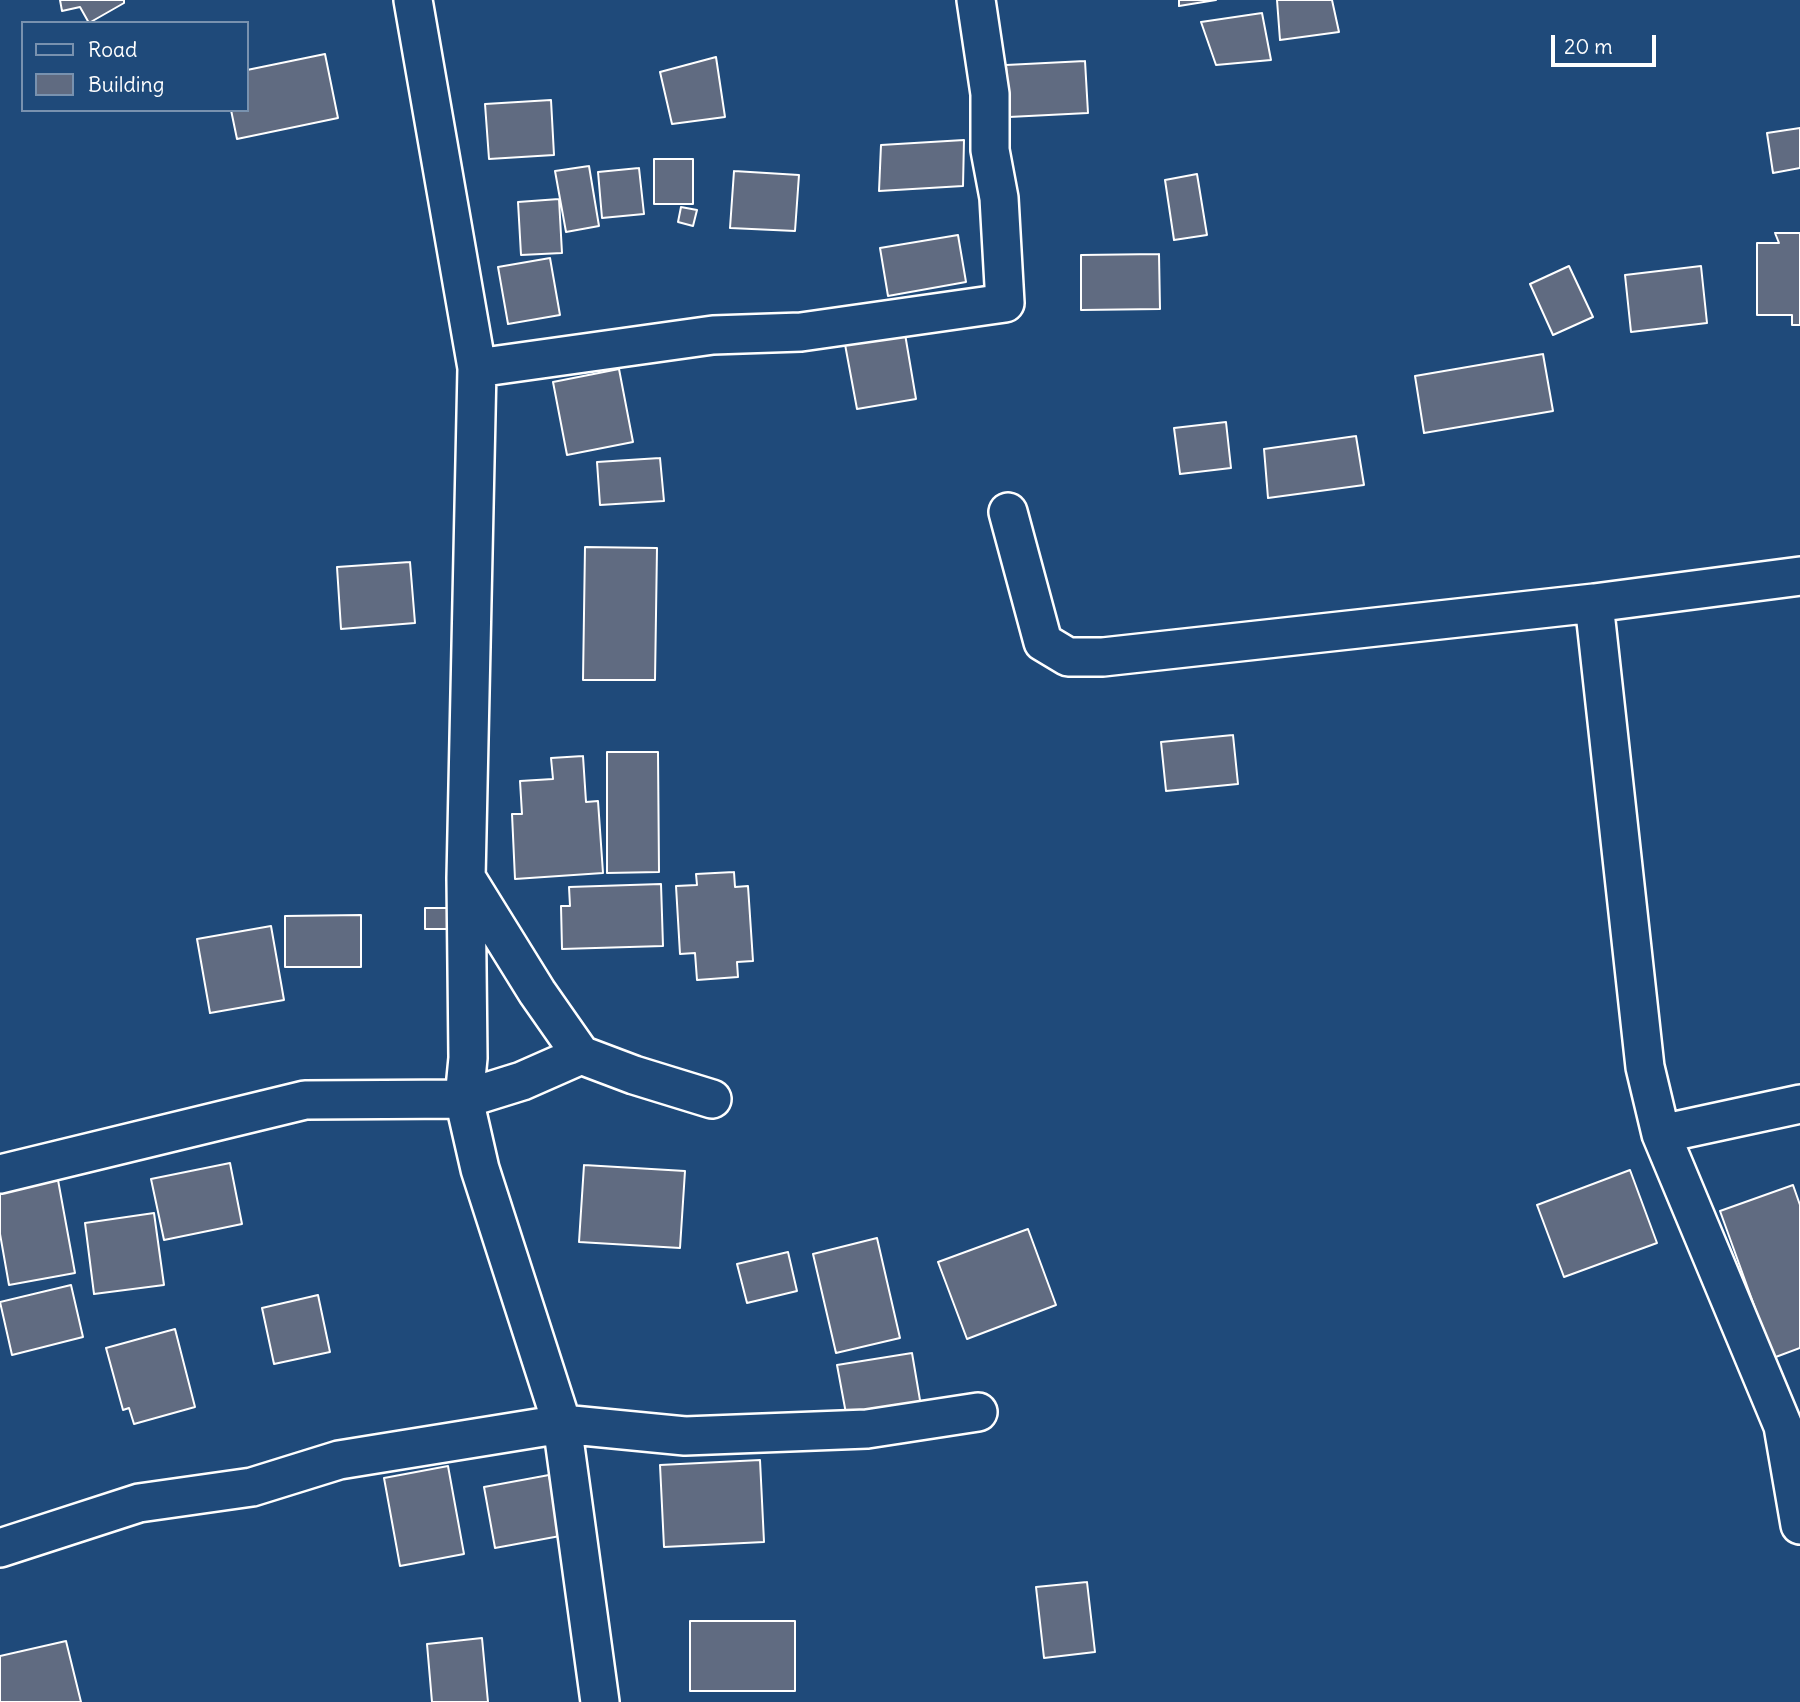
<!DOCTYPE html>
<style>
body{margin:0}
#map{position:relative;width:1800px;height:1702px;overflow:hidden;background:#1f4a7a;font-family:Delius,sans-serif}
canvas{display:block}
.legend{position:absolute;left:21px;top:21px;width:228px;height:91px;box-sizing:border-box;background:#1f4a7a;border:2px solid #7992af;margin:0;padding:9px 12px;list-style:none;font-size:21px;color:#fff}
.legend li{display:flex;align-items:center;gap:14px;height:35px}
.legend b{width:35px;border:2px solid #7992af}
.scale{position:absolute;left:1551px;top:35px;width:105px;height:32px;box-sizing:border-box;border:4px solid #fff;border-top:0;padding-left:9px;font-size:21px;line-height:24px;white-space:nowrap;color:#fff;-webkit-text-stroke:5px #1f4a7a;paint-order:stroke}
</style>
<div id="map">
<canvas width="1800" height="1702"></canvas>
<ul class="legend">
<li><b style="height:9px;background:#1f4a7a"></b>Road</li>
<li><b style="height:19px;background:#606b81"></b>Building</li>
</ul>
<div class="scale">20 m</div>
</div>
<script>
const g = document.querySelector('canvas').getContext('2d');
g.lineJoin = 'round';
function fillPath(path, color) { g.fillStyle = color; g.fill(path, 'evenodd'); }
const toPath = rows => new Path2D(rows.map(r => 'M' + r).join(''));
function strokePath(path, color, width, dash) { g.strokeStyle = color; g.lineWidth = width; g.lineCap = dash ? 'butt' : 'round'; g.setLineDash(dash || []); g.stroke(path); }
const building = toPath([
 [60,0,124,0,124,3,89,23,80,7,62,11,60,0],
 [1179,0,1216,0,1179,6,1179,0],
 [1277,0,1332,0,1339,32,1280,40,1277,0],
 [1262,13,1271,60,1216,65,1201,22,1262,13],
 [325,54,338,118,237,139,231,110,247,110,247,70,325,54],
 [716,57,725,117,672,124,660,72,716,57],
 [1085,61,1088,113,1009,117,1006,65,1085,61],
 [551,100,554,155,489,159,485,104,551,100],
 [1800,128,1800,168,1773,173,1767,133,1800,128],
 [964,140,963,186,879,191,881,145,964,140],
 [654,159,693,159,693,204,654,204,654,159],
 [589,166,599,226,566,232,555,171,589,166],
 [639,168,644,214,602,218,598,172,639,168],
 [734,171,799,175,795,231,730,228,734,171],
 [1197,174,1207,235,1174,240,1165,180,1197,174],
 [559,199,562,253,521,255,518,202,559,199],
 [681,207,697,210,693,226,678,222,681,207],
 [1775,233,1800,233,1800,325,1792,325,1792,315,1757,315,1757,243,1779,243,1775,233],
 [958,235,966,282,888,296,880,248,958,235],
 [1159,254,1160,309,1081,310,1081,255,1159,254],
 [550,258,560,315,508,324,498,267,550,258],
 [1569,266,1593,317,1553,335,1530,284,1569,266],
 [1701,266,1707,323,1631,332,1625,275,1701,266],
 [904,328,916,399,857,409,844,339,904,328],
 [1543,354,1553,411,1424,433,1415,376,1543,354],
 [619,369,633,442,567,455,553,382,619,369],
 [1226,422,1231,468,1180,474,1174,428,1226,422],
 [1356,436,1364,485,1268,498,1264,449,1356,436],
 [660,458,664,501,600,505,597,462,660,458],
 [585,547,657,548,655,680,583,680,585,547],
 [410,562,415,623,341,629,337,567,410,562],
 [1233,735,1238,784,1166,791,1161,742,1233,735],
 [607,752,658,752,659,872,607,873,607,752],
 [583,756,586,802,598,801,603,873,515,879,512,814,522,814,520,781,553,779,551,758,583,756],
 [734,872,735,887,748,886,753,961,737,962,738,977,697,980,695,953,680,954,676,886,697,885,696,874,734,872],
 [661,884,663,946,562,949,561,906,570,906,569,887,661,884],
 [425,908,455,908,455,929,425,929,425,908],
 [361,915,361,967,285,967,285,916,361,915],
 [271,926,284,1000,210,1013,197,939,271,926],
 [230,1163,242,1224,164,1240,151,1179,230,1163],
 [584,1165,685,1171,680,1248,579,1242,584,1165],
 [1630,1170,1657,1243,1564,1277,1537,1205,1630,1170],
 [58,1180,75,1273,9,1285,0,1234,0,1191,58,1180],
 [1793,1185,1800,1205,1800,1348,1773,1358,1720,1211,1793,1185],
 [154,1213,164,1285,94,1294,85,1223,154,1213],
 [1028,1229,1056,1305,967,1339,938,1262,1028,1229],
 [877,1238,900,1338,836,1353,813,1254,877,1238],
 [788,1252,797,1291,747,1303,737,1264,788,1252],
 [71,1285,83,1337,12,1355,0,1302,71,1285],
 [318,1295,330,1352,274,1364,262,1308,318,1295],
 [175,1329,195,1407,134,1424,129,1408,123,1410,106,1348,175,1329],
 [912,1353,921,1406,847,1419,837,1365,912,1353],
 [760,1460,764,1542,664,1547,660,1465,760,1460],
 [448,1466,464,1554,400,1566,384,1478,448,1466],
 [549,1475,560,1536,495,1548,484,1487,549,1475],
 [1087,1582,1095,1652,1044,1658,1036,1587,1087,1582],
 [690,1621,795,1621,795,1691,690,1691,690,1621],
 [482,1638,488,1702,432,1702,427,1644,482,1638],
 [66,1641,81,1702,0,1702,0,1656,66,1641]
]);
fillPath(building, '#606b81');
strokePath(building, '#fff', 2);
const street = toPath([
 [413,0,477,368,466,878,468,1058,464,1099,480,1169,562,1424,600,1702],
 [477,368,713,335,801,332,1005,303,999,198,990,150,990,94,976,0],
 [1008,512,1043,642,1068,657,1103,657,1594,603],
 [1800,576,1594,603,1645,1067,1661,1134,1783,1426,1800,1525],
 [467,879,537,992,581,1055,634,1075,712,1099],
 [1661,1134,1800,1104],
 [0,1174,305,1100,464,1099,522,1081,581,1055],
 [0,1548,139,1503,252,1487,339,1460,562,1424,685,1436,867,1429,978,1412]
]);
strokePath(street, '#fff', 42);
strokePath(street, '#1f4a7a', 37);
</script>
